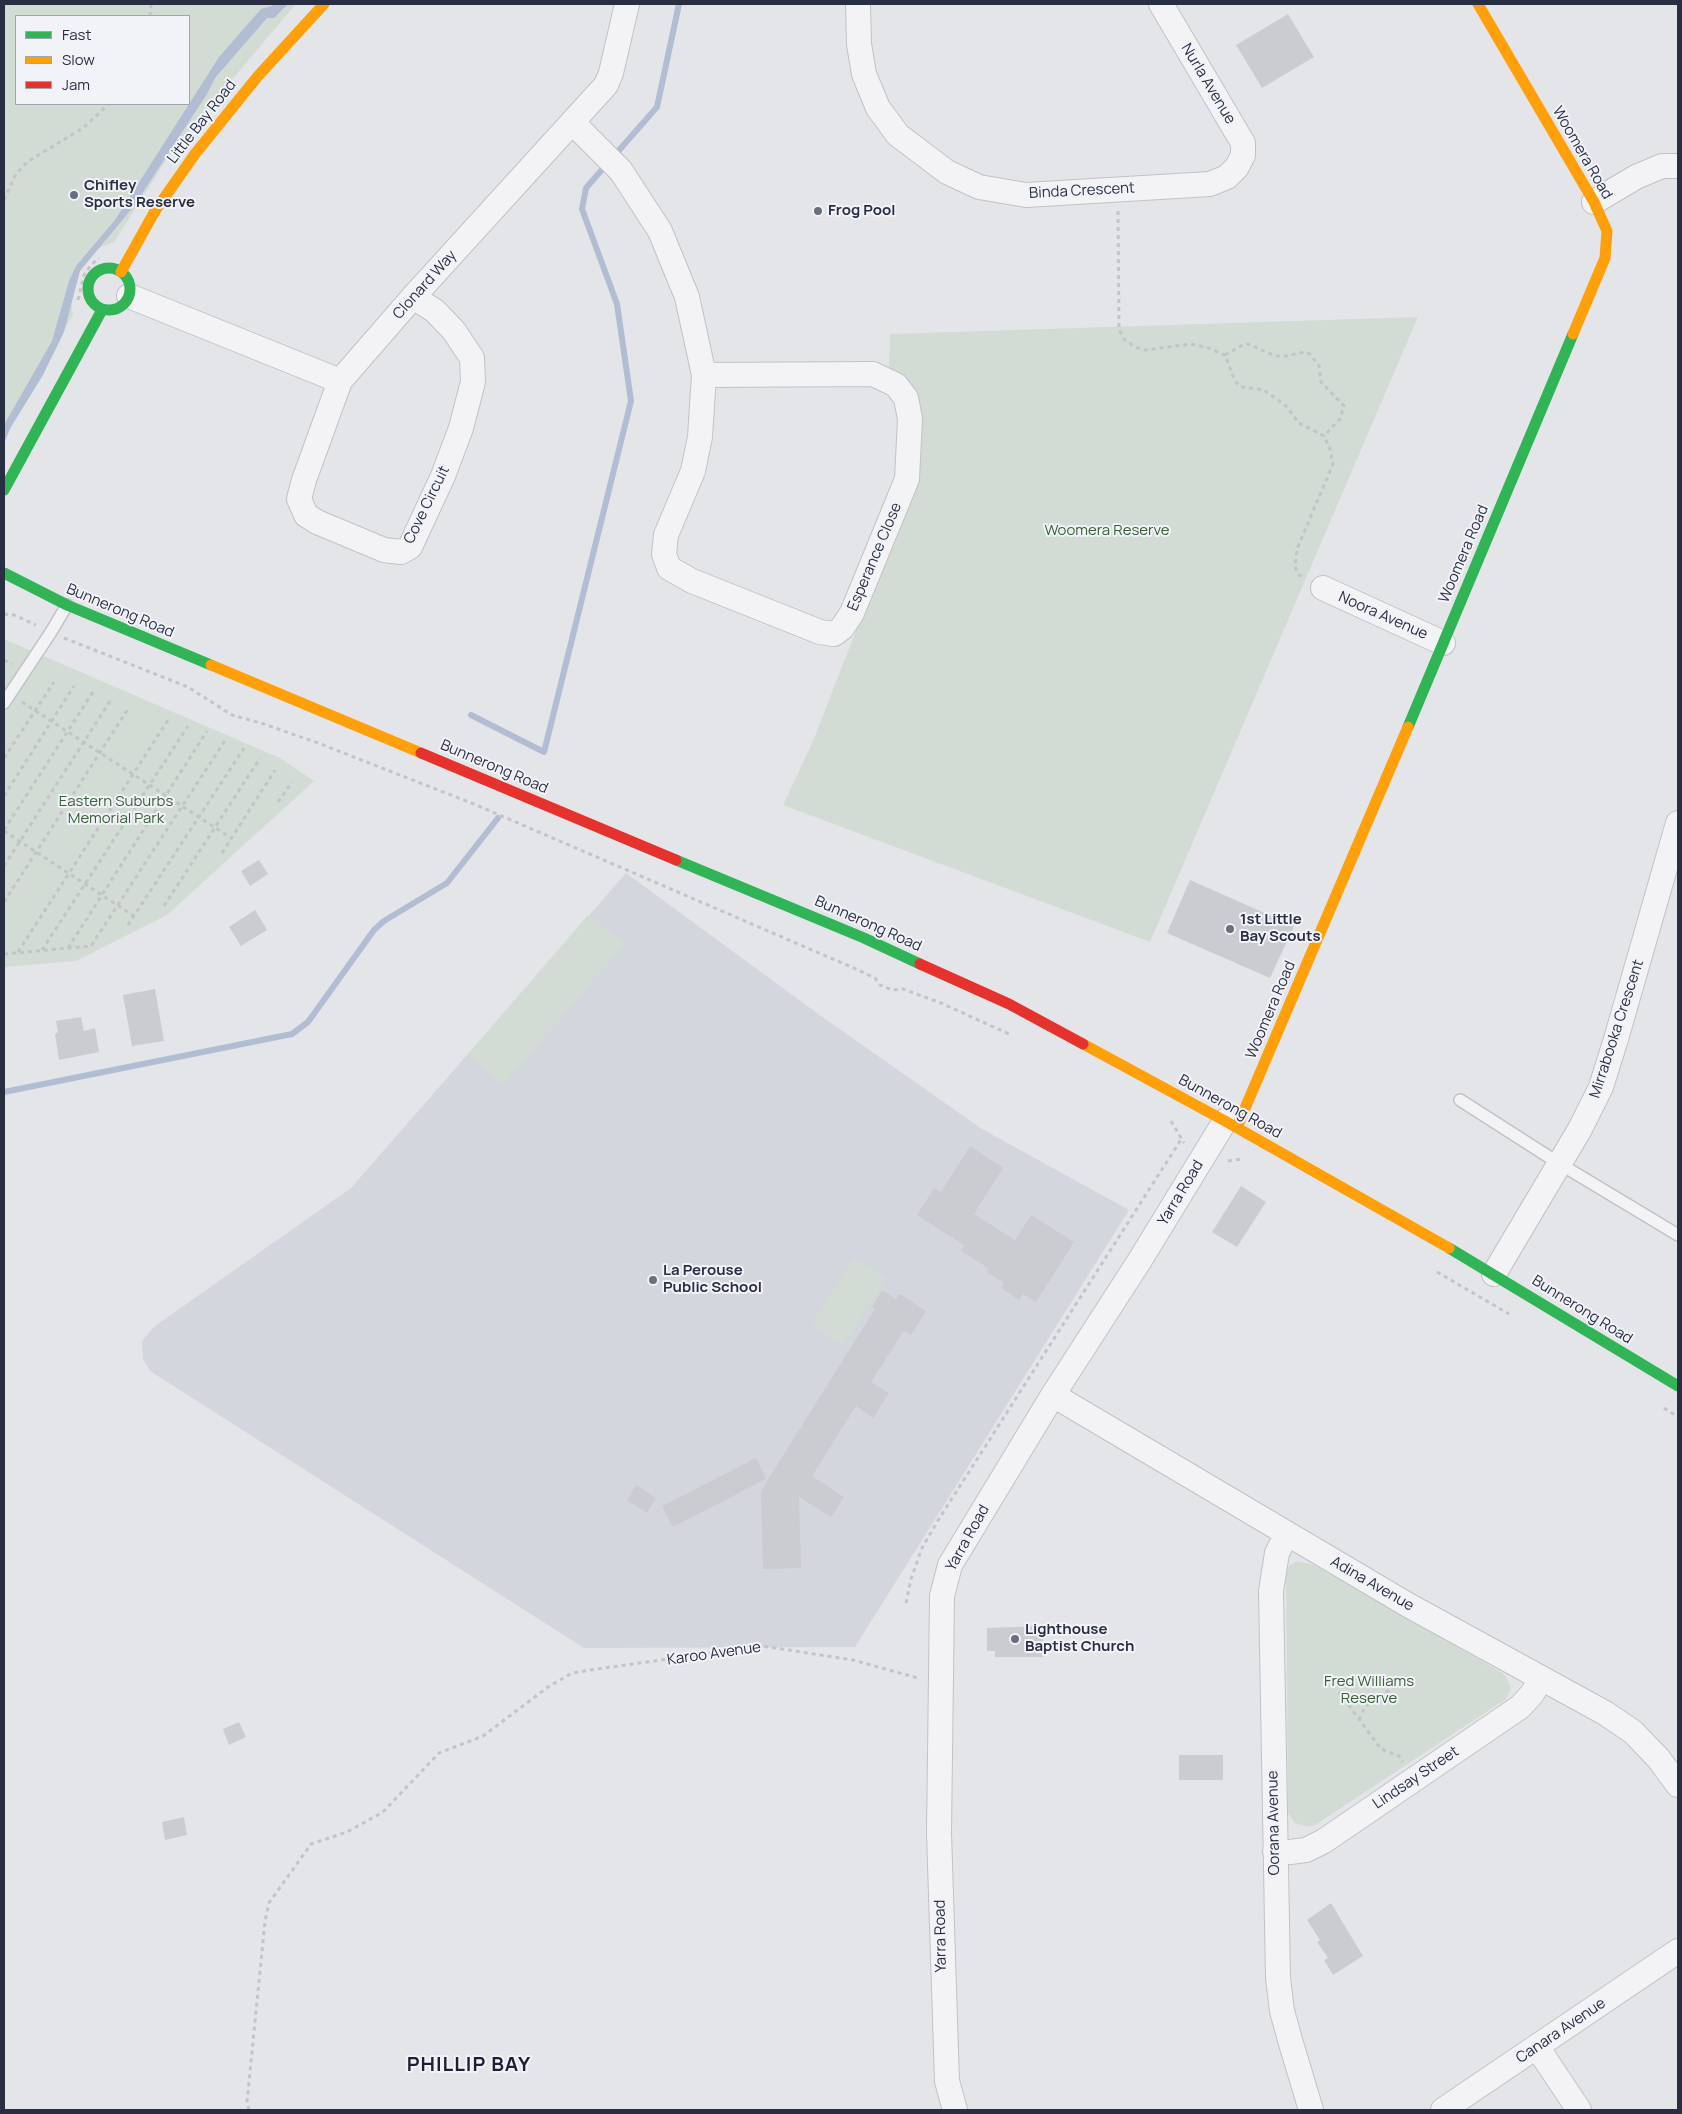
<!DOCTYPE html>
<style>
body{margin:0}
#map{position:relative;width:1682px;height:2114px;overflow:hidden;background:#e4e5e9;font-family:Manrope,sans-serif}
canvas{display:block}
.frame{position:absolute;inset:0;border:5px solid #292f43;pointer-events:none}
.legend{position:absolute;left:15px;top:15px;width:175px;height:90px;box-sizing:border-box;background:#f2f3f8;border:1px solid #a2a5b0;margin:0;padding:6px 9px;list-style:none;font-size:15px;color:#292f43}
.legend li{display:flex;align-items:center;gap:10px;height:25px}
.legend b{width:25px;border:1px solid #a2a5b0}
</style>
<div id="map">
<canvas width="1682" height="2114"></canvas>
<div class="frame"></div>
<ul class="legend">
<li><b style="height:6px;background:#30b455"></b>Fast</li>
<li><b style="height:6px;background:#ff9f0a"></b>Slow</li>
<li><b style="height:6px;background:#e5322d"></b>Jam</li>
</ul>
</div>
<script>
const g = document.querySelector('canvas').getContext('2d');
g.lineJoin = 'round';
function fillPath(path, color) { g.fillStyle = color; g.fill(path, 'evenodd'); }
const toPath = rows => new Path2D(rows.map(r => 'M' + r).join(''));
function strokePath(path, color, width, dash) { g.strokeStyle = color; g.lineWidth = width; g.lineCap = dash ? 'butt' : 'round'; g.setLineDash(dash || []); g.stroke(path); }
function write(font, color, halo, rows, align = 'center') {
  g.font = font + ' Manrope,sans-serif'; g.lineWidth = 4; g.setLineDash([]); g.textBaseline = 'middle'; g.strokeStyle = halo; g.fillStyle = color; for (const [text, x, y, turn = 0] of rows) {
    g.save(); g.translate(x, y); g.rotate((+turn || 0) * Math.PI / 180); g.textAlign = isNaN(turn) ? turn : align; if (halo) g.strokeText(text, 0, 0); g.fillText(text, 0, 0); g.restore();
  }
}
fillPath(toPath([
 [626,873,821,1016,982,1129,1129,1210,855,1647,584,1648,150,1371,143,1359,142,1341,155,1326,351,1188]
]), '#d4d6de');
fillPath(toPath([
 [4,4,296,4,174,148,114,242,92,251,69,286,73,315,4,430],
 [16,16,189,16,189,104,16,104],
 [1418,317,1150,942,783,805,813,741,909,495,897,372,889,367,890,334],
 [4,639,280,758,314,781,167,915,76,961,4,967],
 [588,915,625,943,503,1085,468,1054],
 [854,1258,886,1278,843,1346,811,1325],
 [1297,1561,1314,1565,1499,1671,1506,1676,1511,1688,1506,1699,1315,1825,1308,1827,1295,1823,1288,1813,1286,1572,1290,1565]
]), '#d2dcd4');
fillPath(toPath([
 [274,4,288,4,274,18,267,18,215,78,207,94,134,206,80,271,64,332,43,375,11,427,4,443,4,425,52,341,69,281,76,266,115,220,219,57,261,9,272,6]
]), '#b2bdd4');
strokePath(toPath([
 [614,156,657,107,679,4],
 [471,715,544,752,631,401,617,304,582,209,586,188,607,164],
 [4,1092,292,1034,308,1022,374,930,384,921,447,883,498,818]
]), '#b2bdd4', 6);
fillPath(toPath([
 [1288,14,1314,57,1262,88,1236,45],
 [259,860,268,874,250,886,241,871],
 [1190,880,1294,926,1270,978,1167,933],
 [255,910,267,930,241,946,229,927],
 [155,989,164,1041,132,1046,123,995],
 [81,1017,84,1031,95,1028,99,1052,59,1060,55,1034,58,1032,56,1021],
 [970,1146,1003,1168,974,1214,1015,1240,1031,1215,1074,1242,1036,1302,1023,1294,1019,1300,1001,1288,1004,1283,987,1272,988,1268,961,1251,964,1245,917,1215,934,1188,941,1192],
 [1241,1186,1266,1202,1237,1247,1212,1232],
 [882,1290,896,1299,900,1294,926,1311,911,1335,904,1330,871,1382,889,1393,873,1418,856,1406,812,1476,844,1497,831,1517,799,1497,801,1568,763,1569,761,1491,875,1309,872,1307],
 [756,1458,766,1479,673,1527,662,1506],
 [636,1485,656,1498,647,1513,627,1500],
 [1043,1626,1043,1657,995,1657,995,1651,987,1651,987,1628],
 [239,1722,246,1737,229,1745,223,1729],
 [1179,1755,1223,1755,1223,1780,1179,1780],
 [184,1817,187,1835,165,1840,162,1822],
 [1331,1903,1363,1956,1333,1975,1324,1960,1328,1958,1317,1942,1320,1940,1307,1920]
]), '#cbccd1');
const lane = toPath([
 [4,703,51,632,67,605],
 [1460,1100,1560,1164,1678,1235]
]);
const street = toPath([
 [858,4,859,44,864,74,878,108,898,135,947,172,979,187,1026,195,1210,184,1227,177,1237,167,1243,155,1243,143,1161,4],
 [573,123,621,171,660,231,687,297,704,375,700,437,693,471,666,535,664,554,669,568,692,581,820,632,834,634,842,628,852,613,907,479,910,419,906,398,896,385,873,374,704,375],
 [1594,202,1636,177,1662,166,1678,166],
 [129,296,340,381],
 [413,297,435,311,454,331,472,358,473,382,461,428,443,476,410,547,401,552,384,550,317,522,306,515,299,499,304,480,340,381,413,297,606,85,611,73,627,4],
 [1323,588,1443,643],
 [1494,1274,1580,1129,1601,1087,1616,1039,1678,823],
 [1053,1395,1408,1605,1605,1713,1633,1732,1658,1758,1678,1785],
 [1287,1534,1277,1553,1271,1591,1278,1978,1282,2011,1290,2040,1311,2110],
 [1275,1851,1290,1852,1306,1850,1324,1841,1520,1707,1532,1694,1541,1678],
 [1537,2047,1579,2110],
 [955,2110,947,2081,939,1833,942,1596,950,1565,1053,1395,1140,1260,1225,1121],
 [1443,2110,1678,1951]
]);
strokePath(lane, '#c1c2c7', 14);
strokePath(street, '#c1c2c7', 26);
strokePath(toPath([
 [150,16,151,4],
 [4,200,16,174,27,162,83,128,109,104],
 [1118,211,1119,330,1125,340,1135,347,1145,350,1191,344,1206,347,1225,355,1234,379,1238,385,1242,387,1264,390,1286,406,1299,423,1324,436,1330,449,1333,464,1297,549,1295,567,1299,575,1305,578],
 [78,300,84,275,91,265,99,258],
 [1225,355,1241,346,1248,344,1275,356,1286,356,1304,352,1310,354,1319,366,1321,382,1344,406,1340,419,1324,436],
 [4,614,14,615,36,625],
 [64,638,188,687,232,715,264,724,318,743,474,804,856,969,875,978,880,985,892,990,903,989,941,1003,1009,1034],
 [4,660,12,664],
 [22,702,231,838],
 [4,758,54,682],
 [4,796,74,686],
 [278,802,292,782],
 [4,830,93,692],
 [4,831,134,916],
 [222,853,275,770],
 [4,866,112,698],
 [4,902,128,709],
 [164,906,260,758],
 [128,925,244,748],
 [68,948,207,731],
 [42,950,188,726],
 [18,952,168,720],
 [4,954,91,946,226,739],
 [1171,1121,1184,1143],
 [1228,1161,1241,1159],
 [1437,1272,1509,1314],
 [1664,1408,1678,1417],
 [906,1603,911,1579,922,1548,937,1522,1182,1138],
 [1339,1692,1381,1749,1399,1756,1403,1762],
 [1359,1720,1364,1709,1373,1698,1393,1689],
 [249,2110,247,2102,265,1921,269,1903,311,1844,347,1832,383,1812,439,1753,483,1736,548,1687,572,1673,597,1669,762,1646,853,1660,918,1678]
]), '#c3c3c9', 3, [4, 4]);
strokePath(lane, '#f3f3f6', 11);
strokePath(street, '#f3f3f6', 24);
strokePath(toPath([
 '88 289a21 21 0 1 1 42 0a21 21 0 1 1-42 0Z',
 [4,490,102,310],
 [4,573,67,605,211,665],
 [1408,727,1573,334],
 [676,860,864,938,920,964],
 [1449,1248,1678,1386]
]), '#30b455', 11);
strokePath(toPath([
 [1478,4,1594,202,1607,231,1605,258,1573,334],
 [121,272,155,211,195,154,258,76,324,4],
 [211,665,421,753],
 [1083,1044,1225,1121,1449,1248],
 [1237,1127,1408,727]
]), '#ff9f0a', 11);
strokePath(toPath([
 [421,753,676,860],
 [920,964,1009,1004,1083,1044]
]), '#e5322d', 11);
for (const [x, y, r, color] of [
 [74,195,5,"#6a6f7d"],
 [818,211,5,"#6a6f7d"],
 [1230,929,5,"#6a6f7d"],
 [653,1280,5,"#6a6f7d"],
 [1015,1639,5,"#6a6f7d"]
]) { const dot = new Path2D(); dot.arc(x, y, r, 0, 2 * Math.PI); g.fillStyle = color; g.fill(dot); strokePath(dot, '#f2f3f8', 2); }
write('15px', '#292f43', '#f2f3f8', [
 ["Nurla Avenue",1208,84,59],
 ["Little Bay Road",202,122,-52],
 ["Woomera Road",1582,153,60],
 ["Binda Crescent",1082,191,-3],
 ["Clonard Way",425,285,-48],
 ["Cove Circuit",427,505,-64],
 ["Woomera Road",1464,554,-67],
 ["Esperance Close",875,557,-67],
 ["Bunnerong Road",120,611,23],
 ["Noora Avenue",1383,616,24],
 ["Bunnerong Road",494,767,23],
 ["Bunnerong Road",868,924,24],
 ["Woomera Road",1271,1010,-67],
 ["Mirrabooka Crescent",1617,1029,-72],
 ["Bunnerong Road",1230,1107,29],
 ["Yarra Road",1181,1193,-59],
 ["Bunnerong Road",1582,1310,32],
 ["Yarra Road",968,1538,-61],
 ["Adina Avenue",1372,1584,30],
 ["Karoo Avenue",714,1654,-8],
 ["Lindsay Street",1416,1778,-34],
 ["Oorana Avenue",1274,1823,-91],
 ["Yarra Road",941,1936,-91],
 ["Canara Avenue",1561,2031,-34]
]);
write('bold 15px', '#292f43', '#f2f3f8', [
 ["Chifley",84,186],
 ["Sports Reserve",84,203],
 ["Frog Pool",828,211],
 ["1st Little",1240,920],
 ["Bay Scouts",1240,937],
 ["La Perouse",663,1271],
 ["Public School",663,1288],
 ["Lighthouse",1025,1630],
 ["Baptist Church",1025,1647]
], 'left');
write('15px', '#385f36', '#f2f3f8', [
 ["Woomera Reserve",1107,531],
 ["Eastern Suburbs",116,802],
 ["Memorial Park",116,819],
 ["Fred Williams",1369,1682],
 ["Reserve",1369,1699]
]);
g.letterSpacing = '1px';
write('bold 20px', '#1b2034', '#f2f3f8', [
 ["PHILLIP BAY",469,2065]
]);
g.letterSpacing = '0px';
</script>
